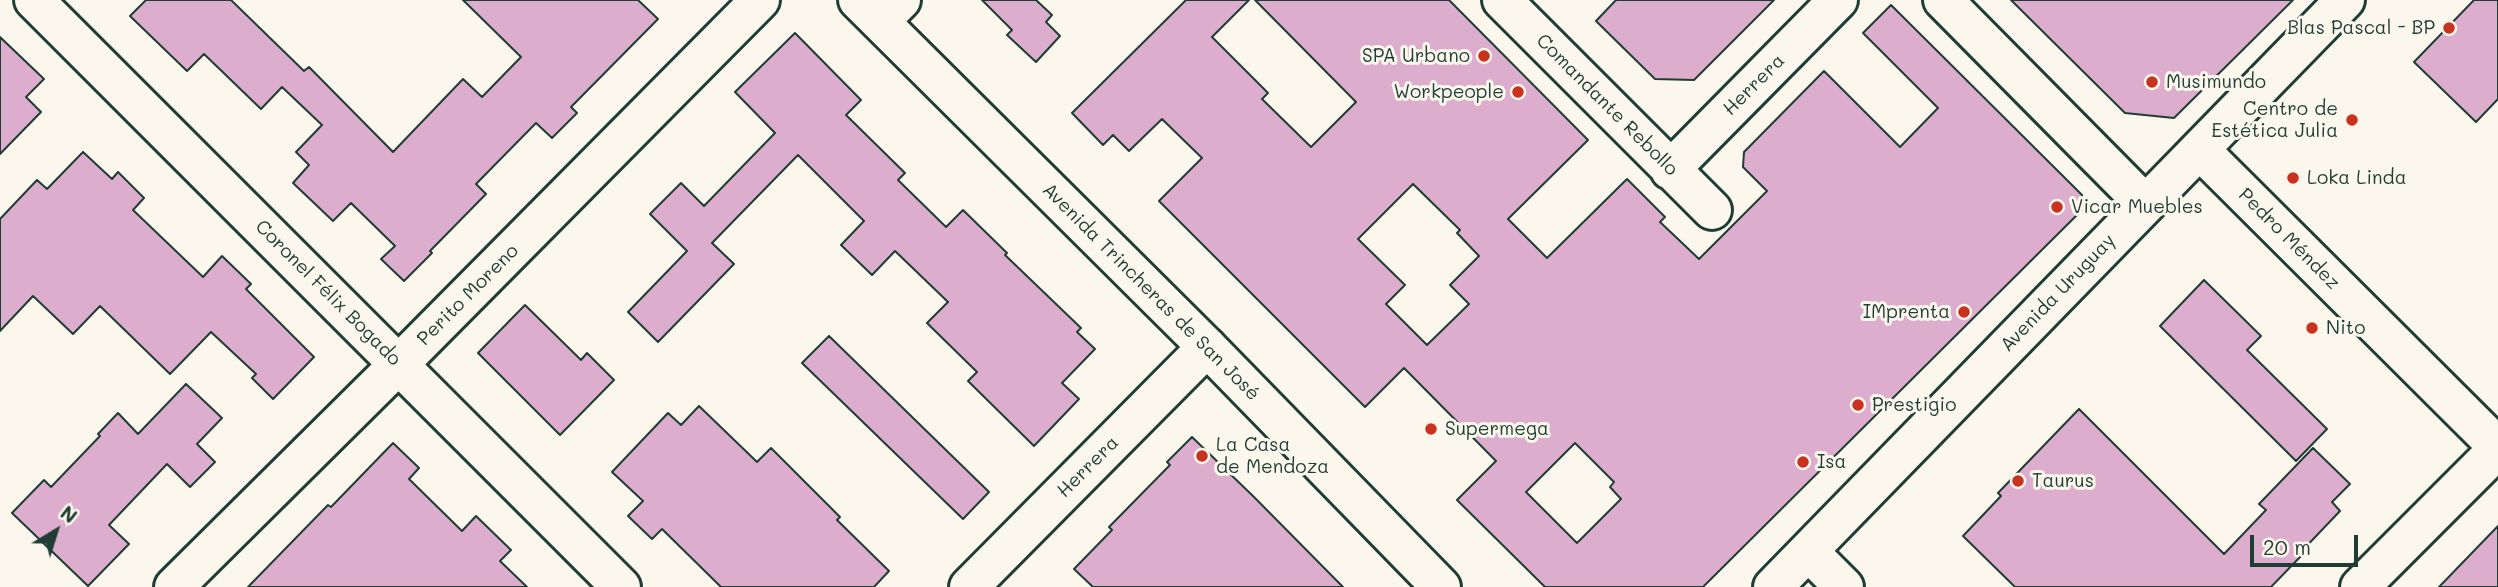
<!DOCTYPE html>
<meta charset="utf-8">
<style>
body{margin:0}
#map{position:relative;width:2498px;height:587px;overflow:hidden;background:#fbf7ec;font-family:Mali,sans-serif}
canvas{display:block}
.north{position:absolute;left:21px;top:496px;width:70px;height:70px;-webkit-text-stroke:5px #fbf7ec;paint-order:stroke;rotate:38deg;font-size:19px;font-weight:700;line-height:28px;text-align:center;color:#1f3d34}
.north::after{content:'';display:block;margin:auto;width:24px;height:32px;background:#1f3d34;clip-path:polygon(50% 0,100% 100%,50% 72%,0 100%)}
.scale{position:absolute;left:2250px;top:535px;width:108px;height:32px;box-sizing:border-box;border:4px solid #1f3d34;border-top:0;padding-left:9px;font-size:21px;line-height:24px;white-space:nowrap;color:#1f3d34;-webkit-text-stroke:5px #fbf7ec;paint-order:stroke}
</style>
<div id="map">
<canvas width="2498" height="587"></canvas>
<div class="north">N</div>
<div class="scale">20 m</div>
</div>
<script>
const g = document.querySelector('canvas').getContext('2d');
g.lineJoin = 'round';
function fillPath(path, color) { g.fillStyle = color; g.fill(path, 'evenodd'); }
const toPath = rows => new Path2D(rows.map(r => 'M' + r).join(''));
function strokePath(path, color, width, dash) { g.strokeStyle = color; g.lineWidth = width; g.lineCap = dash ? 'butt' : 'round'; g.setLineDash(dash || []); g.stroke(path); }
function write(font, color, halo, rows, align = 'center') {
  g.font = font + ' Mali,sans-serif'; g.lineWidth = 6; g.setLineDash([]); g.textBaseline = 'middle'; g.strokeStyle = halo; g.fillStyle = color; for (const [text, x, y, turn = 0] of rows) {
    g.save(); g.translate(x, y); g.rotate((+turn || 0) * Math.PI / 180); g.textAlign = isNaN(turn) ? turn : align; if (halo) g.strokeText(text, 0, 0); g.fillText(text, 0, 0); g.restore();
  }
}
const building = toPath([
 [146,0,231,0,304,71,309,67,393,152,463,79,482,97,521,57,463,0,638,0,658,19,571,107,577,113,552,138,536,123,476,184,486,194,430,251,432,253,404,281,381,259,395,246,351,203,333,221,293,183,309,165,296,152,322,125,282,87,261,109,204,54,187,71,130,16,146,0],
 [982,0,1036,0,1052,15,1046,22,1060,36,1036,62,1007,35,1012,30,982,0],
 [1186,0,1249,0,1212,37,1268,93,1262,99,1311,147,1356,102,1255,0,1449,0,1588,140,1508,219,1547,258,1627,179,1665,217,1660,222,1699,259,1767,191,1743,167,1744,152,1824,71,1900,147,1938,108,1863,33,1891,5,2082,195,2082,210,1703,587,1545,587,1457,500,1496,461,1404,368,1365,407,1159,201,1202,158,1162,119,1129,151,1113,135,1103,145,1072,113,1186,0],
 [1413,184,1460,230,1457,233,1479,256,1450,285,1469,304,1427,345,1386,304,1405,285,1358,239,1413,184],
 [1575,443,1614,482,1610,487,1621,499,1577,543,1526,492,1575,443],
 [1616,0,1774,0,1694,80,1655,79,1596,21,1616,0],
 [2011,0,2293,0,2174,118,2125,113,2011,0],
 [2474,0,2498,0,2498,99,2476,122,2414,62,2474,0],
 [795,33,861,100,846,115,905,173,898,180,946,227,963,210,1007,253,1005,255,1081,328,1077,332,1095,349,1062,383,1079,399,1034,446,968,381,977,372,927,323,948,302,895,251,872,275,841,245,864,221,798,155,712,243,734,264,658,342,628,312,687,251,650,214,681,183,704,206,775,133,735,92,795,33],
 [0,37,44,79,26,97,41,112,0,154,0,37],
 [83,152,112,179,118,172,144,198,133,210,203,277,222,256,251,284,246,289,314,357,273,399,252,378,256,374,211,332,170,374,100,306,73,334,33,296,0,331,0,219,37,180,47,189,83,152],
 [2204,280,2261,336,2247,350,2327,429,2296,461,2160,326,2204,280],
 [525,305,581,360,587,353,614,380,560,435,478,353,525,305],
 [829,336,989,492,963,519,802,363,829,336],
 [186,384,222,418,197,444,215,462,190,487,167,464,109,525,129,544,88,586,12,513,44,480,51,487,100,436,98,434,118,413,138,434,186,384],
 [699,406,757,462,771,448,840,517,837,520,889,571,874,587,721,587,662,529,652,539,628,516,643,501,612,472,668,413,681,425,699,406],
 [2079,409,2224,554,2266,510,2259,504,2313,448,2350,484,2332,502,2340,511,2299,554,2301,556,2271,587,2015,587,1963,536,2001,496,1998,493,2079,409],
 [1192,437,1254,497,1343,587,1093,587,1074,569,1112,530,1109,527,1170,465,1167,462,1192,437],
 [393,443,419,468,409,479,462,531,476,516,511,550,500,561,527,587,248,587,328,505,331,507,393,443],
 [2498,526,2498,587,2439,587,2498,526]
]);
fillPath(building, '#ddadcd');
strokePath(building, '#1f3d34', 2);
const street = toPath([
 [34,0,621,587],
 [1502,0,1712,210],
 [1943,0,2145,204],
 [880,21,901,0],
 [2200,150,2498,447],
 [1670,170,1838,0],
 [1809,552,1844,587],
 [174,587,399,364,760,0],
 [969,587,1207,347],
 [2360,587,2498,449]
]);
const primary = toPath([
 [858,0,1207,347,1441,587],
 [1773,587,2345,0]
]);
strokePath(street, '#1f3d34', 44);
strokePath(primary, '#1f3d34', 44);
strokePath(street, '#fbf7ec', 38);
strokePath(primary, '#fbf7ec', 38);
for (const [x, y, r, color] of [
 [2449,28,7,"#c8321e"],
 [1484,56,7,"#c8321e"],
 [2152,82,7,"#c8321e"],
 [1518,92,7,"#c8321e"],
 [2352,120,7,"#c8321e"],
 [2293,178,7,"#c8321e"],
 [2057,207,7,"#c8321e"],
 [1964,312,7,"#c8321e"],
 [2312,328,7,"#c8321e"],
 [1858,405,7,"#c8321e"],
 [1431,429,7,"#c8321e"],
 [1202,456,7,"#c8321e"],
 [1803,462,7,"#c8321e"],
 [2018,481,7,"#c8321e"]
]) { const dot = new Path2D(); dot.arc(x, y, r, 0, 2 * Math.PI); g.fillStyle = color; g.fill(dot); strokePath(dot, '#fbf7ec', 2.5); }
write('19px', '#1f3d34', '#fbf7ec', [
 ["Blas Pascal - BP",2435,28,"right"],
 ["SPA Urbano",1470,56,"right"],
 ["Musimundo",2166,82],
 ["Workpeople",1504,92,"right"],
 ["Centro de",2338,109,"right"],
 ["Estética Julia",2338,131,"right"],
 ["Loka Linda",2307,178],
 ["Vicar Muebles",2071,207],
 ["IMprenta",1950,312,"right"],
 ["Nito",2326,328],
 ["Prestigio",1872,405],
 ["Supermega",1445,429],
 ["La Casa",1216,445],
 ["de Mendoza",1216,467],
 ["Isa",1817,462],
 ["Taurus",2032,481]
], 'left');
write('19px', '#1f3d34', '#fbf7ec', [
 ["Herrera",1754,85,-45],
 ["Comandante Rebollo",1607,105,45],
 ["Pedro Méndez",2289,239,45],
 ["Avenida Trincheras de San José",1151,292,45],
 ["Coronel Félix Bogado",328,293,45],
 ["Avenida Uruguay",2058,293,-46],
 ["Perito Moreno",468,295,-45],
 ["Herrera",1088,467,-45]
]);
</script>
